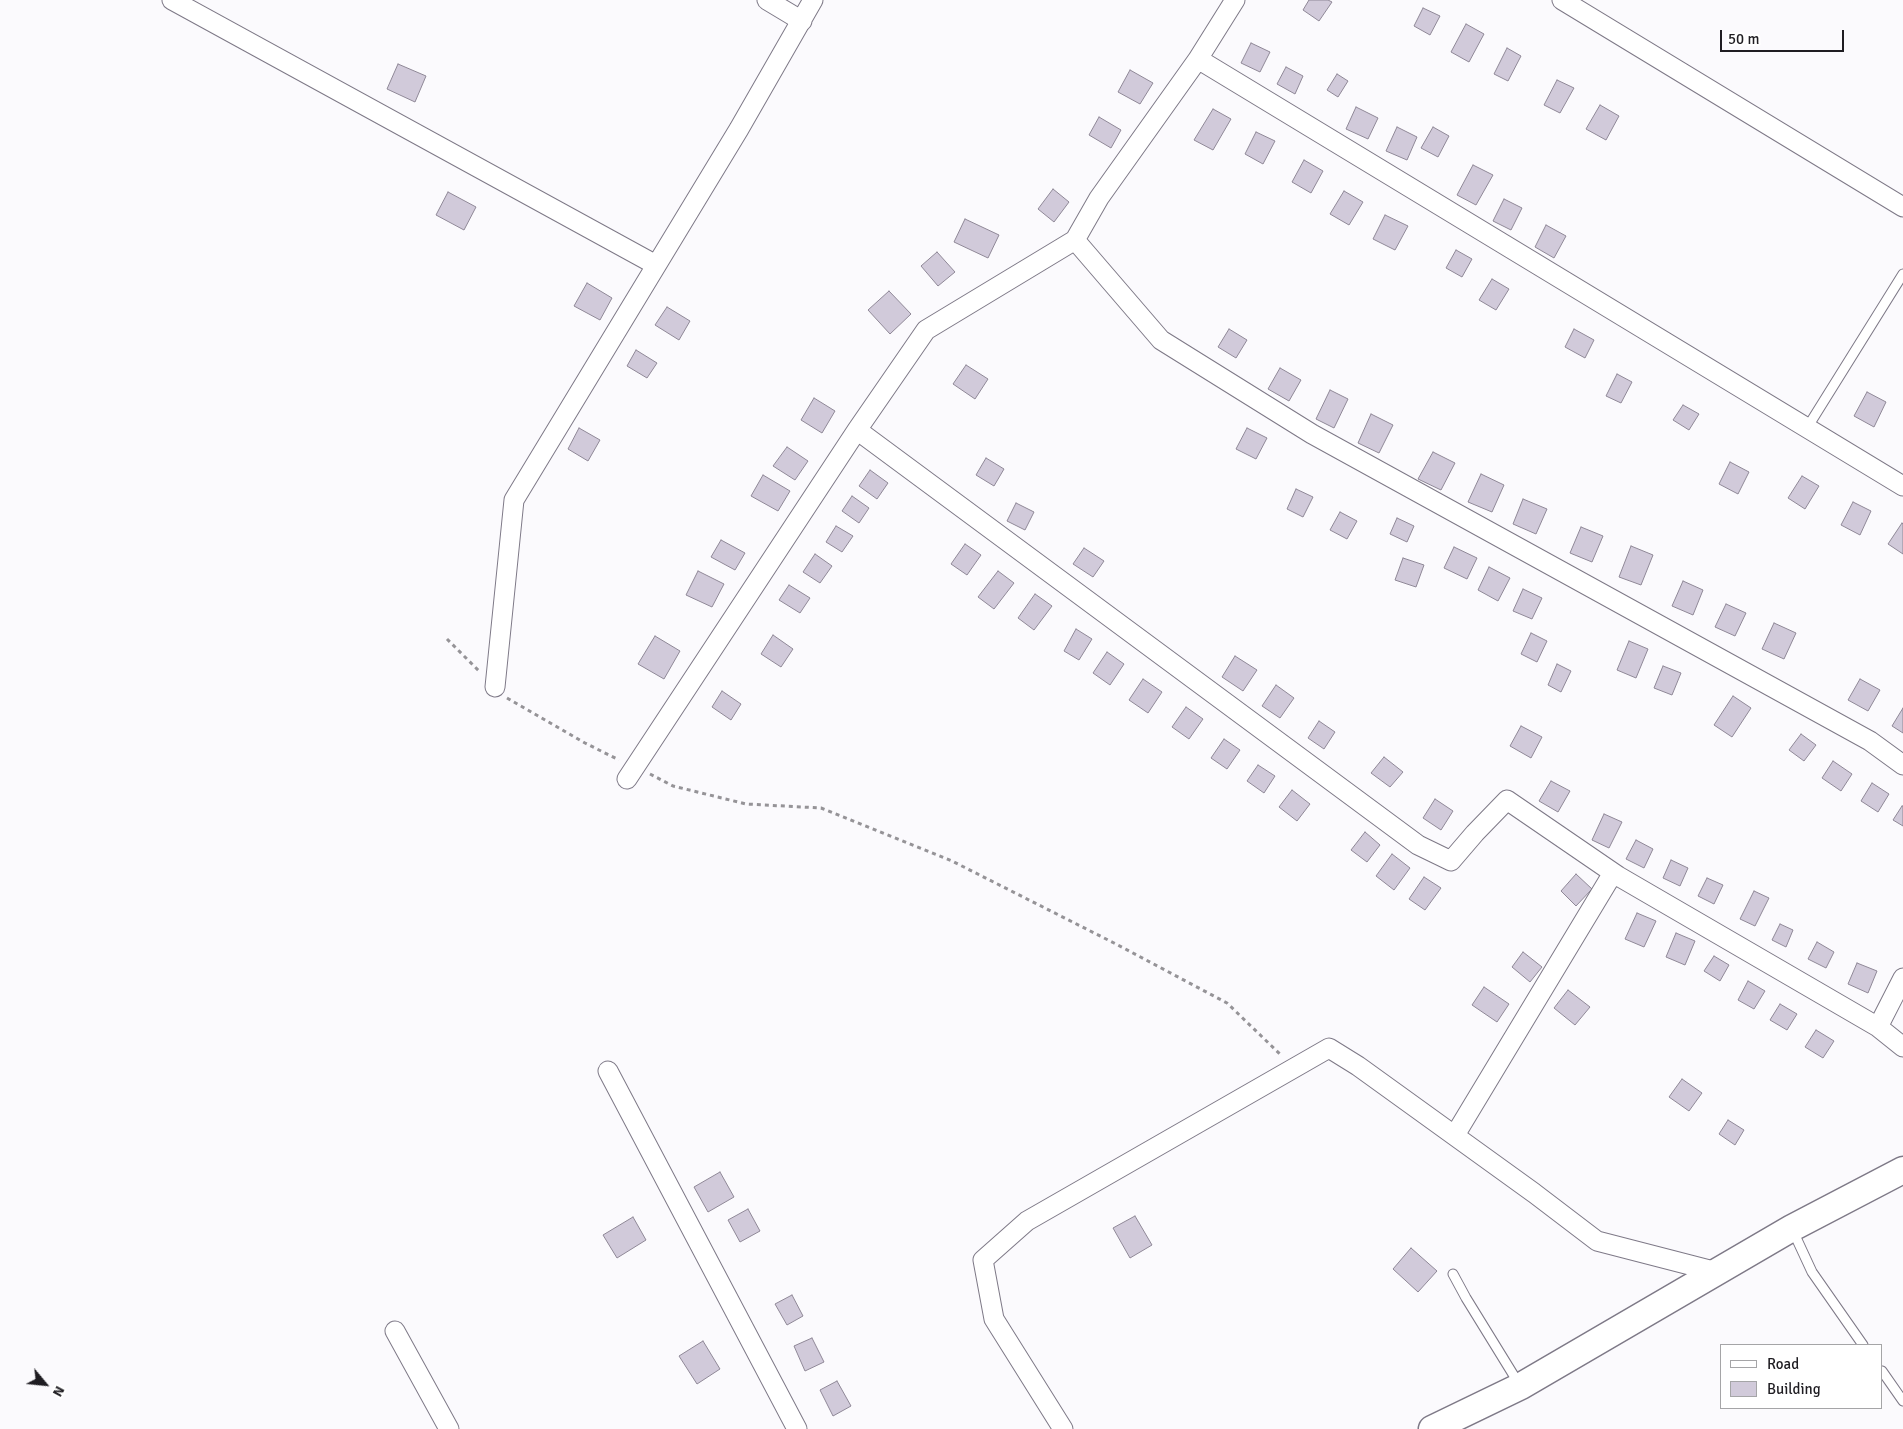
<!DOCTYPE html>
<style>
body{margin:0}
#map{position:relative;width:1903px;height:1429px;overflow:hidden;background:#fbfafd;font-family:Signika,sans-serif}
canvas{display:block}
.legend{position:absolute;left:1720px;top:1344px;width:162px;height:65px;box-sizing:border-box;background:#fff;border:1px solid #a5a5a7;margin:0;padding:6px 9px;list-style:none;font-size:15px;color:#1f1d22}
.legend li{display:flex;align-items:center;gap:10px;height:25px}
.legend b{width:25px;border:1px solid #a5a5a7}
.north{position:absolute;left:20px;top:1359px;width:50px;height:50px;-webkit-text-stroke:4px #fff;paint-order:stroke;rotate:118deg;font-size:14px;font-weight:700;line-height:20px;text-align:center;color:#1f1d22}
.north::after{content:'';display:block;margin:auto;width:18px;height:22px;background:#1f1d22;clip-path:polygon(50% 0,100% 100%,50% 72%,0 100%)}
.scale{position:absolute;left:1720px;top:30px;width:124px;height:22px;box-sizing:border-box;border:2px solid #1f1d22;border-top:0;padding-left:6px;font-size:15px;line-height:18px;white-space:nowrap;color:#1f1d22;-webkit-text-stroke:4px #fff;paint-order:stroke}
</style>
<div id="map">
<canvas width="1903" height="1429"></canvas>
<ul class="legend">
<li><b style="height:6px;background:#fff"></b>Road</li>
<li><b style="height:14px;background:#d1cada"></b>Building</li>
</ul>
<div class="north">N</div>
<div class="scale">50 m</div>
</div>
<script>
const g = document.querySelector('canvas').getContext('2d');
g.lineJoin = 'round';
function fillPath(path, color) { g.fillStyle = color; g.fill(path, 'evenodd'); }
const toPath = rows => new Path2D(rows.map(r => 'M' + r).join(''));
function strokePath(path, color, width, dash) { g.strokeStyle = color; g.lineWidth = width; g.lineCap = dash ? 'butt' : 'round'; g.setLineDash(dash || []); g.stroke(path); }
const building = toPath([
 [1309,0,1328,0,1332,2,1319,21,1303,10,1309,0],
 [1423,8,1440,16,1430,35,1414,26,1423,8],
 [1466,24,1484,34,1469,62,1451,52,1466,24],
 [1251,43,1270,52,1260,72,1241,63,1251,43],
 [1507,48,1521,56,1508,81,1494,74,1507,48],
 [398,64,426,76,415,102,387,89,398,64],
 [1286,67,1303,76,1295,94,1277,84,1286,67],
 [1130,70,1153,83,1140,104,1118,92,1130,70],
 [1337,74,1348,81,1338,97,1327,90,1337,74],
 [1557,80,1574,88,1560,113,1544,105,1557,80],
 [1600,105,1619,116,1606,140,1586,129,1600,105],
 [1356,107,1378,118,1368,139,1346,129,1356,107],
 [1213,109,1231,119,1213,150,1194,140,1213,109],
 [1099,117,1121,130,1111,148,1089,135,1099,117],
 [1397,127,1417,137,1407,160,1386,151,1397,127],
 [1433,127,1449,136,1438,157,1421,148,1433,127],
 [1256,132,1275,141,1263,164,1245,154,1256,132],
 [1304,160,1323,171,1311,193,1292,182,1304,160],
 [1473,165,1493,175,1476,205,1457,195,1473,165],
 [1053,189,1069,202,1054,222,1038,209,1053,189],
 [1344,191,1363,202,1349,225,1330,214,1344,191],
 [448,192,476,207,464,230,436,215,448,192],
 [1504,199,1522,208,1511,230,1493,221,1504,199],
 [1385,215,1408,226,1395,250,1373,239,1385,215],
 [965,219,999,235,988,258,954,242,965,219],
 [1546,225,1566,236,1554,258,1535,247,1546,225],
 [1456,250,1472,259,1462,277,1446,268,1456,250],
 [937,252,955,272,938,286,921,266,937,252],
 [1492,279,1509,289,1496,310,1479,300,1492,279],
 [587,283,612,298,600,320,574,306,587,283],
 [889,291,911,314,890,334,868,310,889,291],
 [667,307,690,321,679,340,655,325,667,307],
 [1229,329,1247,340,1236,358,1218,347,1229,329],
 [1574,329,1594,340,1585,358,1565,347,1574,329],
 [636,350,657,363,647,378,627,366,636,350],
 [966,365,988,379,975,399,953,384,966,365],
 [1280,368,1301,380,1289,401,1268,389,1280,368],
 [1617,374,1632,382,1621,403,1606,396,1617,374],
 [1330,390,1348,399,1334,428,1316,419,1330,390],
 [1867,392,1886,402,1874,427,1854,416,1867,392],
 [814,398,835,411,822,433,801,420,814,398],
 [1683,405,1699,414,1689,430,1673,420,1683,405],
 [1371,414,1393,425,1379,453,1358,443,1371,414],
 [579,428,600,440,588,461,568,449,579,428],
 [1247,428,1267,438,1256,459,1236,449,1247,428],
 [787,447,808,461,795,480,773,466,787,447],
 [1433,452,1455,463,1441,490,1418,479,1433,452],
 [986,458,1004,469,994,486,976,475,986,458],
 [1730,462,1749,472,1738,494,1719,484,1730,462],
 [870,470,888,483,877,499,859,486,870,470],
 [1481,474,1504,485,1492,512,1468,502,1481,474],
 [763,475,790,491,778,511,751,496,763,475],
 [1802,476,1819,486,1805,509,1788,498,1802,476],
 [1296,489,1313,497,1303,517,1287,509,1296,489],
 [852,496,869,508,859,523,842,511,852,496],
 [1523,499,1547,509,1536,534,1513,524,1523,499],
 [1853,502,1871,511,1860,535,1841,525,1853,502],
 [1016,503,1034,512,1025,530,1007,521,1016,503],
 [1340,512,1357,521,1347,539,1330,530,1340,512],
 [1397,518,1414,526,1407,542,1390,534,1397,518],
 [1902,523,1903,524,1903,554,1888,544,1902,523],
 [836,526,853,536,842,552,826,542,836,526],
 [1581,527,1603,536,1592,562,1570,553,1581,527],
 [721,540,745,553,735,570,711,557,721,540],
 [965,544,981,555,967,575,951,564,965,544],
 [1631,546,1653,555,1641,585,1619,577,1631,546],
 [1454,547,1477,558,1467,579,1444,568,1454,547],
 [1084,548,1104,561,1093,577,1073,564,1084,548],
 [815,554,832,566,820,583,803,572,815,554],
 [1403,558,1424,565,1416,587,1395,580,1403,558],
 [1489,567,1510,578,1498,601,1478,590,1489,567],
 [698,571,724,584,712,607,686,595,698,571],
 [998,571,1014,583,994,609,978,597,998,571],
 [1683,581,1703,590,1693,615,1672,606,1683,581],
 [789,585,810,598,800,613,779,600,789,585],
 [1523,589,1542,598,1532,619,1513,611,1523,589],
 [1035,594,1052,606,1034,630,1018,618,1035,594],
 [1726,604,1746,613,1735,636,1715,627,1726,604],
 [1774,623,1796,633,1784,659,1762,649,1774,623],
 [1076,629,1092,639,1079,660,1064,651,1076,629],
 [1531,633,1547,641,1537,662,1521,654,1531,633],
 [773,635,793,649,781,667,761,654,773,635],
 [655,636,680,651,664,679,638,664,655,636],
 [1629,641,1648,649,1636,678,1617,670,1629,641],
 [1107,652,1124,664,1110,685,1093,673,1107,652],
 [1235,656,1257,670,1243,691,1222,677,1235,656],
 [1557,664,1571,671,1561,692,1548,685,1557,664],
 [1663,666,1681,673,1672,695,1654,688,1663,666],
 [1143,679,1162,692,1148,713,1129,700,1143,679],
 [1860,679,1880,690,1868,711,1848,700,1860,679],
 [1276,685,1294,698,1280,718,1262,706,1276,685],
 [722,691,741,704,731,720,712,707,722,691],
 [1733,696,1751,708,1732,737,1714,725,1733,696],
 [1186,707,1203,719,1189,739,1172,727,1186,707],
 [1903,708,1903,733,1892,726,1903,708],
 [1319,721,1335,732,1324,749,1308,738,1319,721],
 [1521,726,1542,737,1531,758,1510,746,1521,726],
 [1801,734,1816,745,1804,761,1789,750,1801,734],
 [1224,739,1240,750,1227,769,1211,758,1224,739],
 [1384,757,1403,772,1390,787,1371,773,1384,757],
 [1833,761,1852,774,1841,791,1822,778,1833,761],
 [1258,765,1275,776,1264,793,1247,781,1258,765],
 [1551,781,1570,791,1558,812,1539,801,1551,781],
 [1872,783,1889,794,1878,812,1861,801,1872,783],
 [1292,790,1310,804,1297,821,1279,807,1292,790],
 [1435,799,1453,811,1441,830,1423,818,1435,799],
 [1902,806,1903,806,1903,826,1893,820,1902,806],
 [1604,814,1622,822,1609,848,1592,840,1604,814],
 [1365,832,1380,845,1367,862,1351,850,1365,832],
 [1636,840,1653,849,1644,868,1626,859,1636,840],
 [1392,854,1410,868,1394,890,1376,876,1392,854],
 [1671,860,1688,868,1680,886,1663,878,1671,860],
 [1576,874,1592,889,1576,906,1561,891,1576,874],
 [1424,877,1441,888,1425,910,1409,899,1424,877],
 [1707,878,1723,885,1714,904,1698,896,1707,878],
 [1754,891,1769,898,1755,926,1740,919,1754,891],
 [1637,913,1656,921,1644,947,1625,939,1637,913],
 [1780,924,1793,930,1786,947,1772,940,1780,924],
 [1676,933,1695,941,1685,965,1666,957,1676,933],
 [1817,942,1834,952,1826,968,1808,959,1817,942],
 [1523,952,1542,967,1530,982,1512,967,1523,952],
 [1714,956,1729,965,1720,981,1704,971,1714,956],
 [1857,963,1877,971,1868,993,1848,984,1857,963],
 [1748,981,1765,991,1754,1009,1738,1000,1748,981],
 [1484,987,1509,1004,1497,1022,1472,1005,1484,987],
 [1568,990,1590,1007,1575,1025,1554,1008,1568,990],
 [1780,1004,1797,1014,1787,1030,1770,1020,1780,1004],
 [1816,1030,1834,1041,1823,1058,1805,1047,1816,1030],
 [1682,1079,1702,1093,1689,1111,1669,1097,1682,1079],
 [1728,1120,1744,1130,1735,1145,1719,1134,1728,1120],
 [720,1172,734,1197,708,1212,694,1187,720,1172],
 [748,1209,760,1231,740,1242,728,1220,748,1209],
 [1135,1216,1152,1245,1130,1258,1113,1228,1135,1216],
 [633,1217,646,1240,617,1258,603,1235,633,1217],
 [1411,1248,1437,1271,1418,1292,1393,1269,1411,1248],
 [792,1295,803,1316,787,1325,775,1304,792,1295],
 [812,1338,824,1362,805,1371,794,1346,812,1338],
 [703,1341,720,1369,697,1384,679,1356,703,1341],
 [837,1381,851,1406,833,1416,820,1390,837,1381]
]);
fillPath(building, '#d1cada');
strokePath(building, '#8f8897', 1);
const service = toPath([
 [1807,428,1903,274],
 [1793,1231,1812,1272,1863,1345],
 [1453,1274,1466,1298,1519,1384],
 [1882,1371,1903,1401]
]);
const minor = toPath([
 [172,0,656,265],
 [767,0,802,21],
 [1562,0,1903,207],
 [1198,59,1903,486],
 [1075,240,1161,340,1312,434,1870,741,1903,765],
 [857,430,1418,845,1451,861,1475,833,1507,800,1618,876,1878,1027,1903,978],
 [495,687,514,500,739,129,813,0],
 [627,779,857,430,926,330,1075,240,1099,198,1198,59,1235,0],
 [1878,1027,1903,1047],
 [608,1071,797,1429],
 [1455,1135,1613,873],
 [395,1331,449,1429],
 [1063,1429,994,1319,983,1260,1027,1221,1329,1048,1358,1066,1534,1193,1597,1241,1717,1272]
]);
const secondary = toPath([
 [1432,1429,1521,1386,1792,1228,1903,1170]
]);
strokePath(service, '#7e7987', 11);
strokePath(minor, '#7e7987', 21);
strokePath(secondary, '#7e7987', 29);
strokePath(toPath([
 [447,639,479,671],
 [507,698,585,743,619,760],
 [650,774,673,786,746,804,821,808,952,861,1114,943,1227,1003,1282,1056]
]), '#959397', 3, [4, 4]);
strokePath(service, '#fff', 9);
strokePath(minor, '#fff', 19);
strokePath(secondary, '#fff', 26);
</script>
